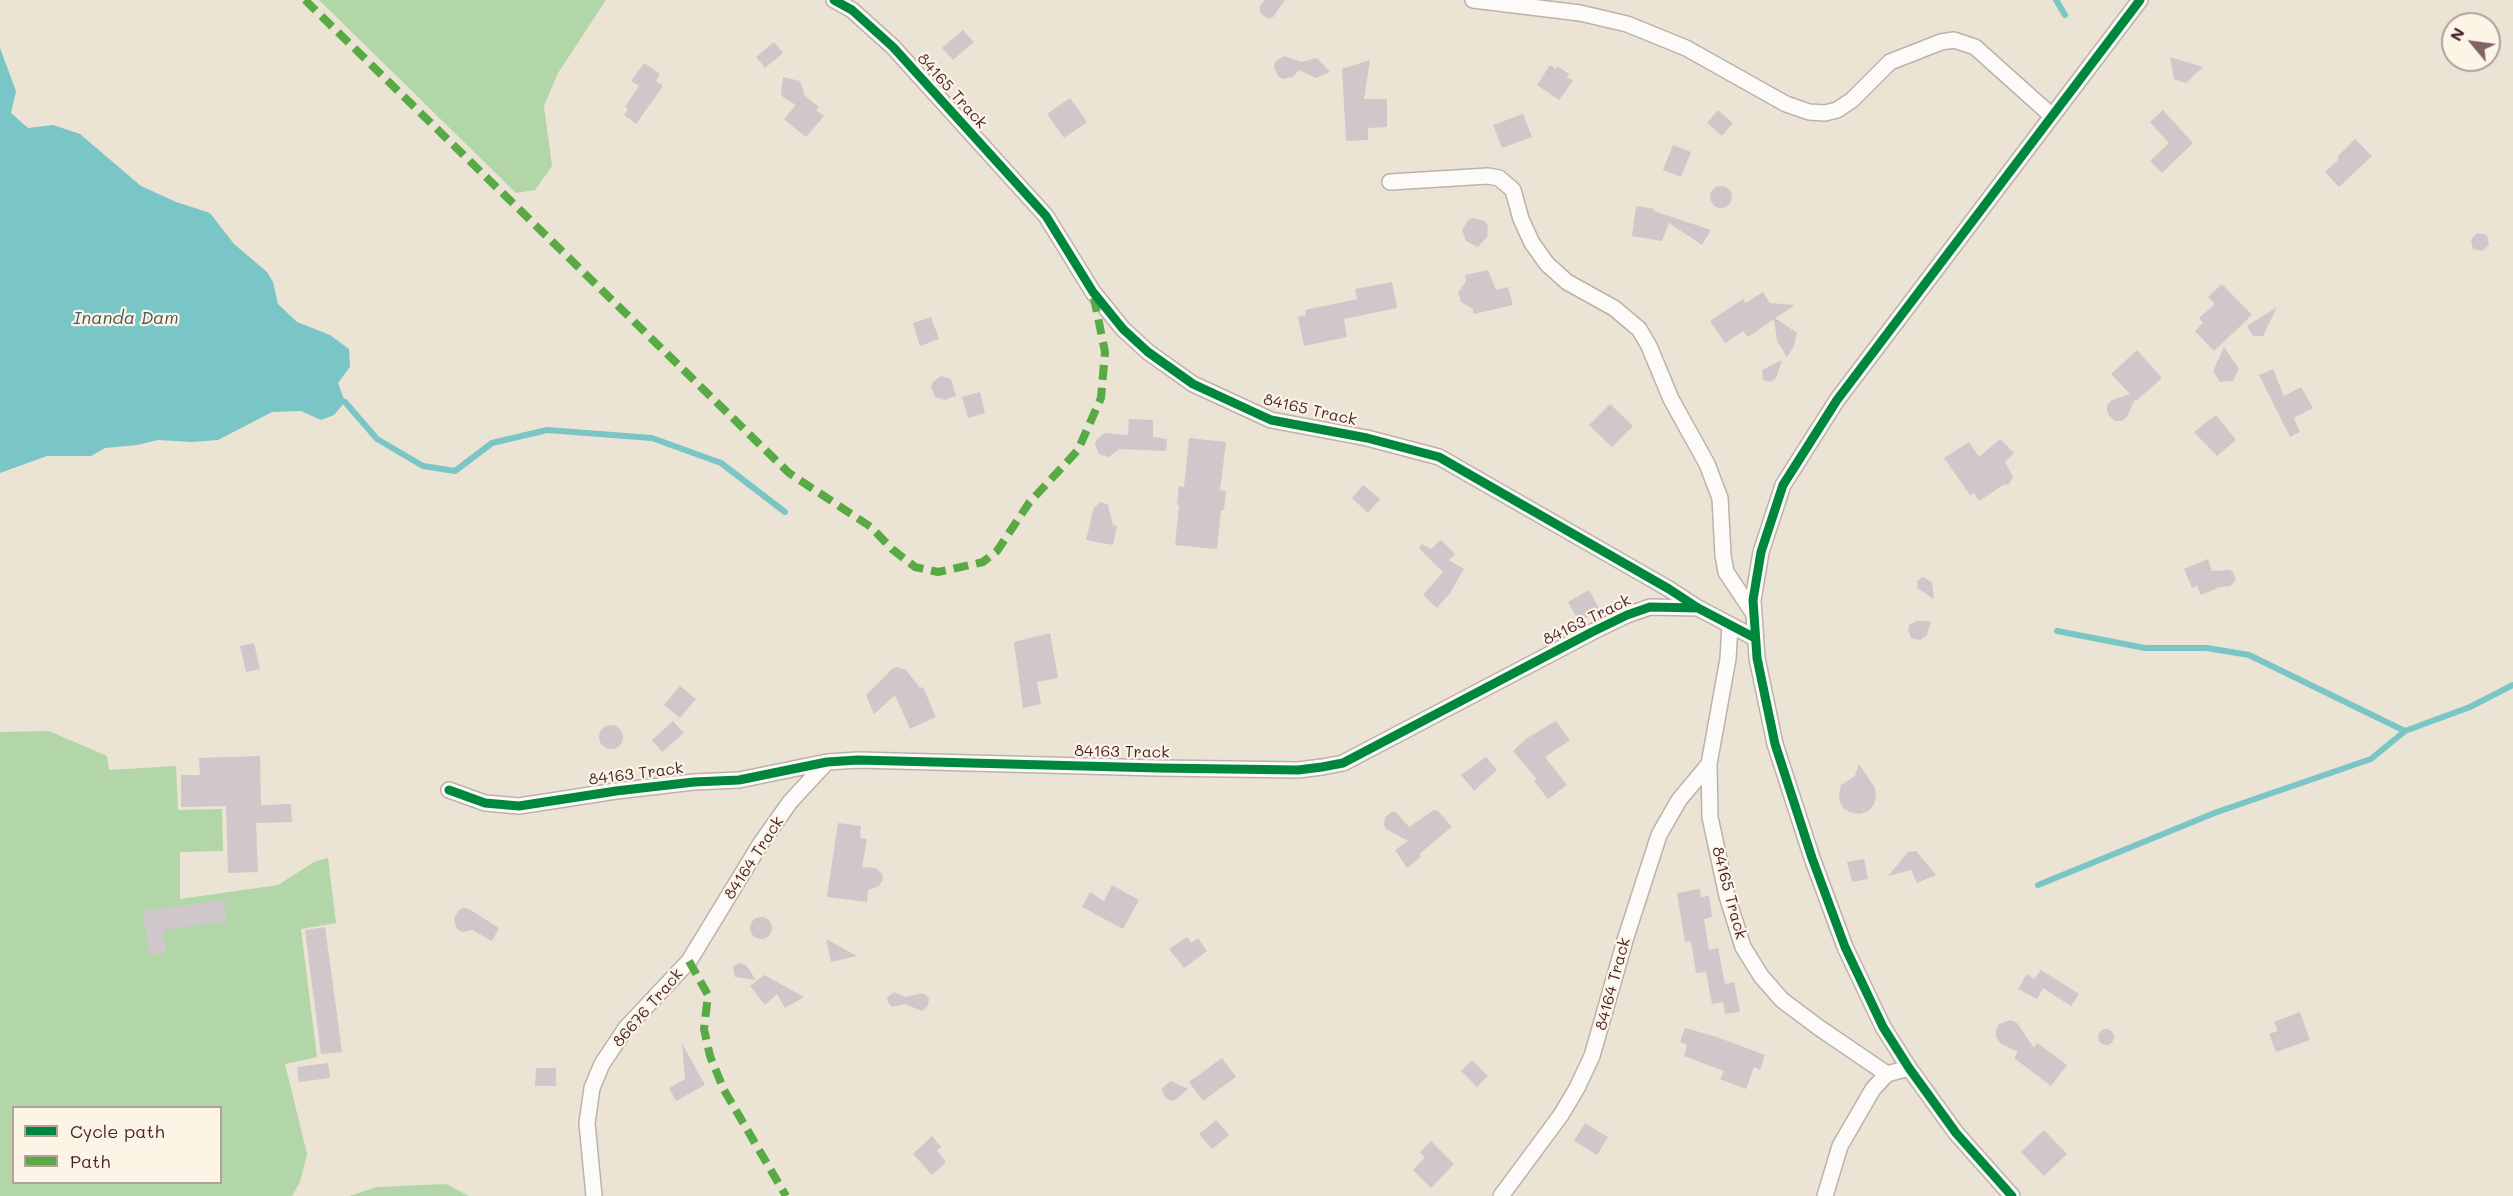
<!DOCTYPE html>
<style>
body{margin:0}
#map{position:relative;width:2513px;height:1196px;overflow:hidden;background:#ebe3d4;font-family:Mali,sans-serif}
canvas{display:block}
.legend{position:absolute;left:12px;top:1106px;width:210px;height:78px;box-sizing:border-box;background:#fcf5e5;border:2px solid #b59f9b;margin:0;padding:8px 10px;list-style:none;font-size:18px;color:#4a1f2b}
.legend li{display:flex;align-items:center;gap:12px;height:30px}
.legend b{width:30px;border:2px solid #b59f9b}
.north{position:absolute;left:2441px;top:12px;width:60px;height:60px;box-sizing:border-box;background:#fcf5e5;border:2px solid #b59f9b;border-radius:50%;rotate:299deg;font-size:16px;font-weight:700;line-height:24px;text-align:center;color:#4a1f2b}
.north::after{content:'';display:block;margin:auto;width:21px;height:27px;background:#826466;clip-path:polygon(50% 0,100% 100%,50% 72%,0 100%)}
</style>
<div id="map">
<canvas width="2513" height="1196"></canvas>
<ul class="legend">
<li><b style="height:8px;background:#00873e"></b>Cycle path</li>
<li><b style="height:8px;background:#57aa44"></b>Path</li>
</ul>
<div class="north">N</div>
</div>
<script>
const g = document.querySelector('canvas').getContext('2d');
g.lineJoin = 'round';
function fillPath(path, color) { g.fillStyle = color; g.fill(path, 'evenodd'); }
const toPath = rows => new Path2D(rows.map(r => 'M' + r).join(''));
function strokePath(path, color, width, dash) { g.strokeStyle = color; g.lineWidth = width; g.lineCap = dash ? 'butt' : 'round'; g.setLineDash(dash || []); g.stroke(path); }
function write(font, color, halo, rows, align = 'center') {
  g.font = font + ' Mali,sans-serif'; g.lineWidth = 4.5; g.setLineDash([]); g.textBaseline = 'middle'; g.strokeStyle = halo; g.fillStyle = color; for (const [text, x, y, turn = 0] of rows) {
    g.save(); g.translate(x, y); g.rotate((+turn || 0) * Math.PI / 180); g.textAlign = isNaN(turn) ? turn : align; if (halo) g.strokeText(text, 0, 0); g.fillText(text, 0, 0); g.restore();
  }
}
fillPath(toPath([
 [319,0,606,0,558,73,544,106,552,166,535,190,516,193],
 [49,731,107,756,109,770,176,766,178,810,222,809,223,851,180,852,180,899,278,885,314,862,328,858,336,923,301,929,317,1057,285,1064,307,1154,300,1182,292,1196,0,1196,0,732],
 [14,1108,220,1108,220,1182,14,1182],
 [446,1184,469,1196,349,1196,377,1187]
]), '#b3d6a9');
fillPath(toPath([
 [0,48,16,91,11,113,28,128,53,125,80,134,141,186,176,202,210,213,234,244,267,272,273,282,278,304,297,322,330,335,349,349,350,367,338,383,345,402,334,415,321,420,301,411,272,412,218,440,192,442,158,440,137,445,105,448,91,456,47,456,0,473]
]), '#7ac5c5');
strokePath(toPath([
 [2056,0,2065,15],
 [345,402,377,439,423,466,455,471,492,443,547,430,652,438,721,463,785,512],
 [2057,631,2145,648,2207,648,2249,655,2405,731],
 [2038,885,2217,812,2371,759,2405,731,2470,707,2513,685]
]), '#7ac5c5', 6);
fillPath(toPath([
 [1265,0,1285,0,1273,17,1268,19,1260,13,1260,6],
 [963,30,974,42,953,60,942,48],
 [774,42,783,53,765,68,756,57],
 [1284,56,1301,62,1317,58,1330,72,1316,78,1299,70,1293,77,1283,79,1278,76,1274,67,1276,61],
 [2170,57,2203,67,2186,83,2174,79],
 [1370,60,1364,99,1387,99,1387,127,1368,128,1368,140,1346,141,1342,69],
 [644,63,660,74,656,81,663,86,636,124,624,115,628,109,625,107,639,86,631,81],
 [1550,65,1556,69,1557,66,1569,74,1567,77,1573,81,1559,100,1537,85],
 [783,77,800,81,805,96,819,107,816,110,824,116,806,137,784,119,796,105,784,98,781,94],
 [1070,98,1087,122,1064,138,1047,114],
 [1718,110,1733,123,1722,136,1707,123],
 [2163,110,2193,143,2162,173,2150,161,2169,143,2150,122],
 [1523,114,1532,137,1502,148,1493,125],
 [2355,139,2372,156,2339,187,2325,172,2339,159,2337,157],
 [1673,145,1691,152,1681,177,1663,170],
 '1710 197a11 11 0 1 1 22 0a11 11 0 1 1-22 0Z',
 [1636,206,1655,209,1654,211,1711,230,1702,245,1669,223,1662,241,1632,236],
 [1473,218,1485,221,1488,226,1487,237,1478,247,1466,241,1462,230,1468,220],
 [2477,233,2487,235,2489,244,2483,251,2473,249,2471,240],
 [1488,270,1496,290,1508,287,1513,305,1474,314,1473,309,1461,302,1458,293,1466,281,1465,275],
 [1392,282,1397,308,1344,319,1347,337,1304,346,1298,317,1306,315,1305,310,1357,299,1355,289],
 [2222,284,2252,315,2214,351,2195,331,2203,323,2199,318,2215,304,2208,297],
 [1763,292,1770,303,1795,305,1775,318,1797,333,1794,346,1787,357,1777,341,1774,319,1748,337,1743,331,1725,343,1710,321,1743,299,1746,303],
 [2277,307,2263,336,2253,336,2247,326],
 [931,317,939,339,920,346,913,323],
 [2224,347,2239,369,2233,381,2220,382,2213,371],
 [2137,350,2162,378,2136,401,2135,399,2127,417,2122,421,2115,421,2110,417,2107,411,2107,405,2112,400,2130,394,2111,374],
 [1782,360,1776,378,1770,382,1763,380,1762,370],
 [2273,369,2284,396,2301,387,2313,408,2294,418,2300,432,2290,437,2259,375],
 [941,376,951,379,956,396,945,400,935,397,931,387,933,382],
 [980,392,985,413,968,418,962,397],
 [1610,404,1633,426,1612,447,1589,425],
 [2216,415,2236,440,2217,456,2194,432],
 [1129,419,1153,420,1153,437,1167,439,1166,451,1119,449,1109,457,1099,454,1095,444,1097,439,1105,433,1128,435],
 [1189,438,1226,442,1220,490,1226,491,1224,510,1221,510,1217,549,1175,545,1179,505,1177,505,1179,486,1184,487],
 [2000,439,2014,453,2005,462,2013,477,2009,484,2003,485,1979,501,1974,493,1970,495,1944,458,1969,442,1979,457],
 [1363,485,1380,499,1368,513,1352,498],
 [1101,502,1108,505,1113,525,1117,526,1113,545,1086,540,1094,507],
 [1441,540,1455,554,1449,560,1464,569,1450,593,1437,608,1423,595,1443,572,1419,548,1422,544,1431,549],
 [2208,559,2212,571,2229,570,2233,572,2236,580,2230,586,2220,587,2201,595,2197,586,2192,588,2184,569],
 [1923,577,1932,582,1934,599,1917,588,1917,581],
 [1589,590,1600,610,1579,622,1568,602],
 [1917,621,1931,621,1927,635,1920,640,1911,638,1908,630,1909,625],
 [1050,633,1058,678,1037,682,1041,704,1023,708,1014,642],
 [254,643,260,669,246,672,240,646],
 [897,667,906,670,920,688,923,687,936,717,910,729,895,695,874,714,866,695,892,669],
 [680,686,696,699,680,718,664,705],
 [673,721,684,733,662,752,652,740],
 [1556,721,1570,740,1545,757,1567,785,1548,799,1534,781,1537,779,1513,751,1527,738],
 '599 737a12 12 0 1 1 24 0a12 12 0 1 1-24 0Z',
 [260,756,261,805,291,804,292,822,256,823,258,872,228,873,226,806,181,807,181,775,200,775,199,758],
 [1486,757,1497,770,1474,791,1461,775],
 [1859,764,1875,788,1876,796,1874,805,1868,811,1860,814,1852,813,1844,809,1840,802,1839,794,1841,785,1855,776],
 [1434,810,1439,812,1452,827,1419,854,1421,857,1407,868,1395,850,1408,841,1386,829,1384,825,1385,817,1392,812,1396,812,1409,827],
 [838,823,861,826,860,838,867,839,862,867,876,868,882,874,883,879,879,886,868,890,867,902,827,897],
 [1916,851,1936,875,1917,883,1911,870,1888,876,1908,852],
 [1864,859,1868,879,1852,882,1847,862],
 [1112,885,1139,900,1123,929,1082,907,1090,892,1104,901],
 [1700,889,1701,897,1709,896,1712,917,1704,919,1709,950,1718,948,1725,984,1734,982,1740,1012,1725,1014,1723,1002,1712,1004,1706,972,1696,973,1691,941,1685,942,1677,893],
 [224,900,227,921,163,930,166,953,149,955,143,911],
 [464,908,469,909,499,928,492,941,472,930,462,932,457,929,454,919,459,910],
 '750 928a11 11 0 1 1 22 0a11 11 0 1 1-22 0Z',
 [325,927,342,1052,321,1054,305,930],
 [1187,937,1191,943,1198,938,1207,951,1184,968,1169,949],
 [826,939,857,956,831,962],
 [739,963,746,965,756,980,735,977,733,967],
 [2041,970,2079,994,2071,1006,2043,988,2037,999,2018,989,2027,974,2034,979],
 [764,975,768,977,804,997,785,1008,777,994,765,1005,750,986],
 [894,992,905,997,923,993,929,998,928,1006,922,1011,905,1004,892,1007,888,1002,887,997],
 [2300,1012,2310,1040,2276,1052,2269,1034,2278,1031,2274,1022],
 [2011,1020,2017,1023,2034,1048,2037,1043,2067,1065,2051,1086,2014,1058,2018,1052,2000,1043,1996,1037,1996,1030,1999,1024],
 [1685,1028,1717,1037,1765,1055,1760,1070,1754,1067,1746,1089,1720,1079,1724,1071,1684,1056,1687,1045,1680,1042],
 '2098 1037a8 8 0 1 1 16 0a8 8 0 1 1-16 0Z',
 [682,1043,705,1085,676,1101,669,1088,685,1079],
 [1222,1058,1236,1077,1203,1101,1189,1082],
 [1472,1060,1488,1076,1477,1087,1461,1071],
 [328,1063,330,1078,299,1082,297,1067],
 [536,1068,556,1068,556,1086,535,1086],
 [1171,1081,1188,1089,1174,1101,1166,1099,1162,1090,1164,1086],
 [1216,1120,1229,1135,1212,1149,1199,1134],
 [1585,1123,1608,1137,1597,1155,1574,1141],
 [2044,1130,2067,1154,2044,1176,2021,1152],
 [932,1136,941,1147,937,1151,946,1162,932,1175,913,1154],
 [1431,1141,1454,1164,1431,1188,1413,1170,1425,1157,1420,1152]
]), '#d0c7ca');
const minor = toPath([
 [834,0,852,10,893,47,1046,216,1093,292,1123,329,1148,352,1193,384,1271,420,1367,438,1439,457,1669,589,1698,608],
 [1473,0,1580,13,1627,24,1686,48,1786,104,1809,112,1825,113,1837,110,1852,100,1890,62,1941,42,1954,40,1975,47,2052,116],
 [1390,182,1488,176,1499,178,1513,190,1521,219,1532,243,1547,264,1567,282,1614,308,1639,329,1649,346,1671,399,1707,464,1720,498,1723,555,1726,572,1754,614],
 [1730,625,1728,659,1709,764,1710,817,1727,896,1743,947,1761,976,1782,1000,1818,1027,1887,1074,1909,1068],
 [449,790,485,803,519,806,616,791,694,782,739,780,827,762,858,760,1158,768,1298,770,1322,767,1343,763,1592,632,1627,615,1650,607,1698,608,1755,638],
 [594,1196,587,1123,592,1088,602,1064,626,1028,689,961,761,843,790,802,827,762],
 [1501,1196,1561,1115,1577,1088,1592,1056,1626,937,1659,835,1679,800,1709,764],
 [1825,1196,1840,1146,1873,1089,1887,1074],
 [2012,1196,1956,1133,1909,1068,1883,1027,1845,947,1812,858,1775,744,1757,658,1753,600,1761,552,1783,485,1837,400,2140,0]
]);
strokePath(minor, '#bbb2aa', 18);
strokePath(minor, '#fcfbf9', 15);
strokePath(toPath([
 [305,0,789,473,871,527,892,549,915,567,938,572,983,562,997,551,1029,503,1078,450,1101,398,1105,352,1094,298],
 [689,961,708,995,704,1029,710,1056,724,1090,786,1196]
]), '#57aa44', 8, [15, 8]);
strokePath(toPath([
 [834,0,852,10,893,47,1046,216,1093,292,1123,329,1148,352,1193,384,1271,420,1367,438,1439,457,1669,589,1698,608],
 [449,790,485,803,519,806,616,791,694,782,739,780,827,762,858,760,1158,768,1298,770,1322,767,1343,763,1592,632,1627,615,1650,607,1698,608,1755,638],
 [2012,1196,1956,1133,1909,1068,1883,1027,1845,947,1812,858,1775,744,1757,658,1753,600,1761,552,1783,485,1837,400,2140,0]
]), '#00873e', 9);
write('16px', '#4a1f2b', '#fcf5e5', [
 ["84165 Track",952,91,48],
 ["84165 Track",1310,410,13],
 ["84163 Track",1587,620,-26],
 ["84163 Track",1122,752,1],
 ["84163 Track",636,774,-7],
 ["84164 Track",754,858,-57],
 ["84165 Track",1729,893,75],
 ["84164 Track",1613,984,-75],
 ["86676 Track",648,1008,-49]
]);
write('italic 18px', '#4a555f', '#fcf5e5', [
 ["Inanda Dam",126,318]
]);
</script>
